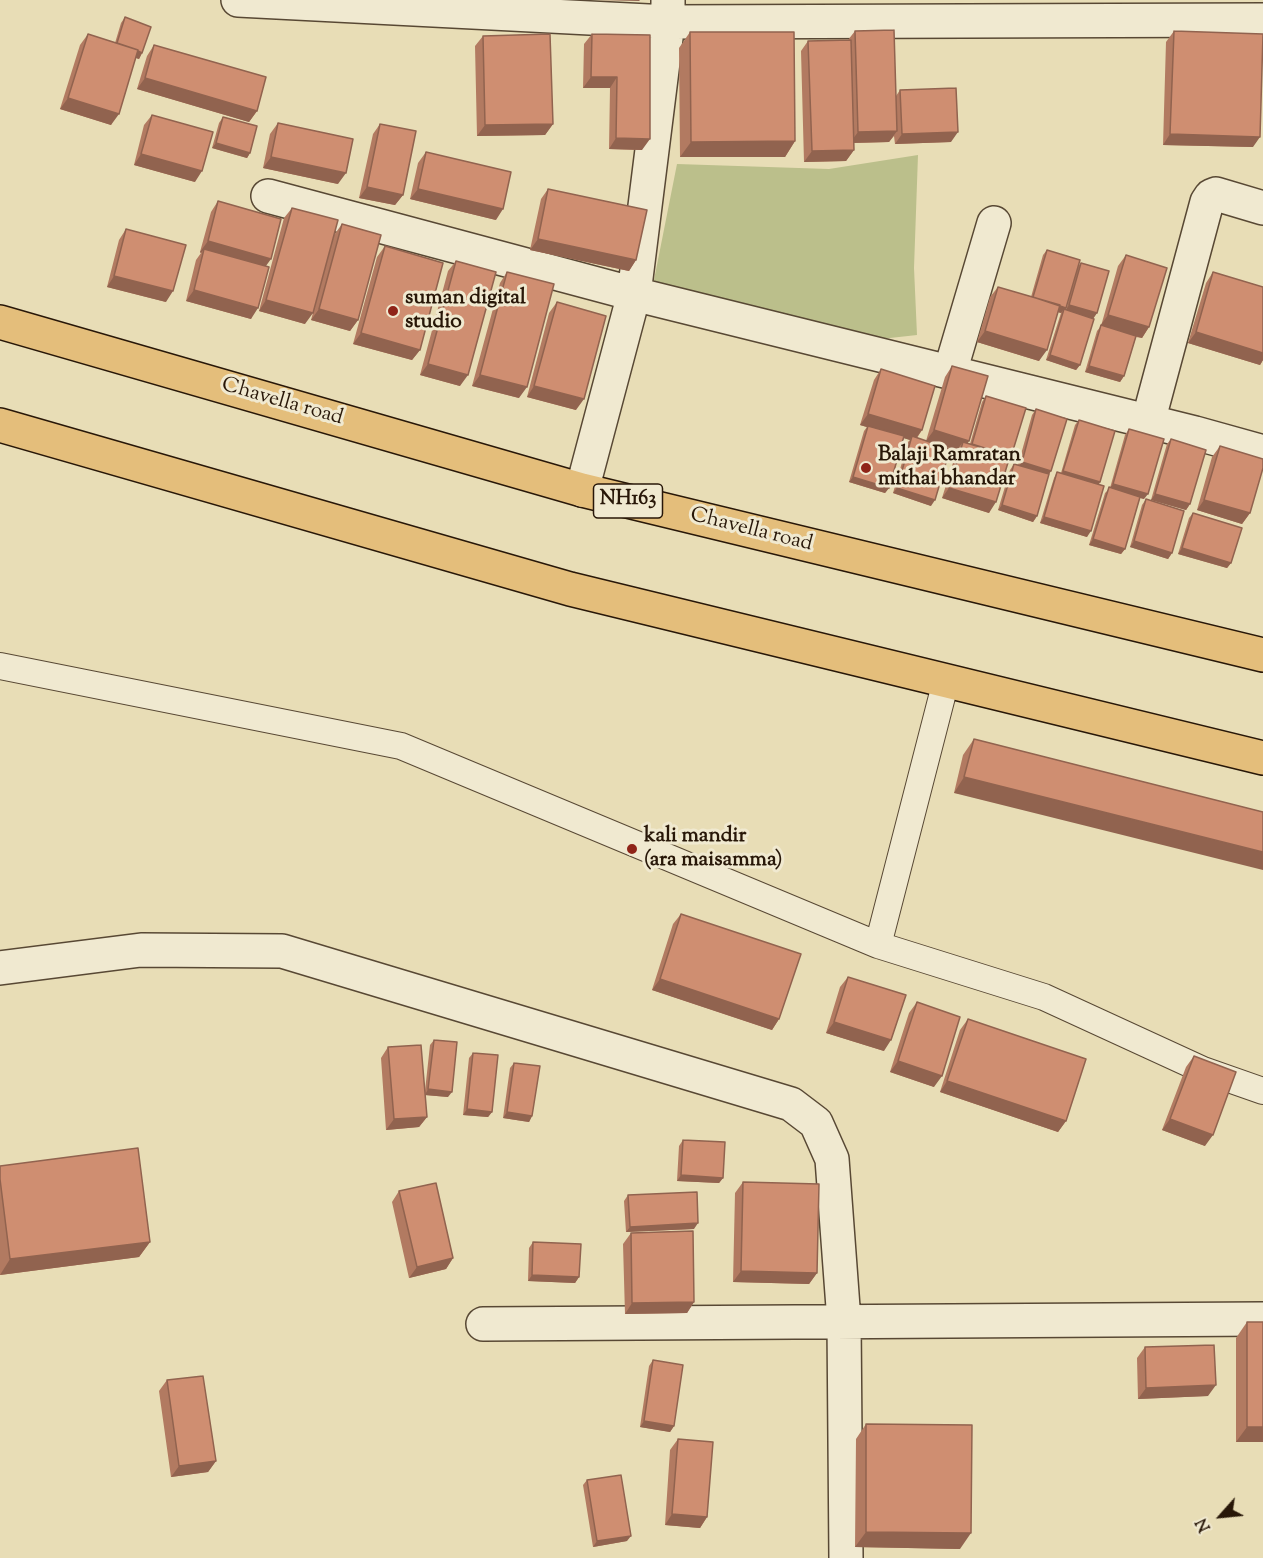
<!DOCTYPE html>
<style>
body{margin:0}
#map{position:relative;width:1263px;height:1558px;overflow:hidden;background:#e8ddb6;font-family:"Sorts Mill Goudy",serif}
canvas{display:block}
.north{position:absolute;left:1191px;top:1486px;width:60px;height:60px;-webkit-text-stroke:4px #f0e9d0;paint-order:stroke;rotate:243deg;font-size:16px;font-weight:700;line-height:24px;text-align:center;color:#281708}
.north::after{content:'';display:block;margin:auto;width:21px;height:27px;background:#281708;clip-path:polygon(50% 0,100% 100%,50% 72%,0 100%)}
</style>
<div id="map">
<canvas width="1263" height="1558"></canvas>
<div class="north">N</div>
</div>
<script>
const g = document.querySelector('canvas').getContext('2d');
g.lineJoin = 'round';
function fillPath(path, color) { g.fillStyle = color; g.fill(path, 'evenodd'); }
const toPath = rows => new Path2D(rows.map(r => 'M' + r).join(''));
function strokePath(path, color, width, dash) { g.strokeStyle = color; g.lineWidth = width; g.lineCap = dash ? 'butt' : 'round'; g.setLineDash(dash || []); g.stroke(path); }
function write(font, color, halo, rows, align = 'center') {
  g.font = font + ' "Sorts Mill Goudy",serif'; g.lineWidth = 6; g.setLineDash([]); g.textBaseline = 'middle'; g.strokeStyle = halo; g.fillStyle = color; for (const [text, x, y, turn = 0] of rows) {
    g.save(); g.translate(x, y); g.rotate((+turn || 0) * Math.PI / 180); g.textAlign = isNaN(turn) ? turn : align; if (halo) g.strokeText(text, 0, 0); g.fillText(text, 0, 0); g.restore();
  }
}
fillPath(toPath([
 [918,155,914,268,917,335,881,339,653,285,677,164,829,169]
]), '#bbbf8b');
const lane = toPath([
 [0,666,401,746,878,945],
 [946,681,878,945,1044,997,1203,1070,1263,1091]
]);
const street = toPath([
 [238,0,668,22,1263,20],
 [268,196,634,294,1195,433,1263,452],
 [950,372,994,223],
 [1148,422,1207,202,1211,196,1216,194,1263,208],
 [582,490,634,294,668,22,668,0],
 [0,968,141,950,282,951,791,1104,816,1123,832,1159,844,1321,846,1558],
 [483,1324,1263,1319]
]);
const highway = toPath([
 [0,322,582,490,1263,655],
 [0,425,570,589,1263,758]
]);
strokePath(lane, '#584834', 28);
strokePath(street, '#584834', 36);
strokePath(highway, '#281708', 36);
strokePath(lane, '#f0e9d0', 26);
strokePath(street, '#f0e9d0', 33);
strokePath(highway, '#e4be7b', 33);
fillPath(toPath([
 [125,17,142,53,139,59,136,58,111,125,60,109,80,45,88,34,115,43,121,23],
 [855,31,896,96,900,90,951,142,895,144,894,136,889,142,854,143,854,150,846,161,804,162,801,51,808,41,848,40],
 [1174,31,1253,147,1163,145,1166,42],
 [690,32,795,141,785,157,680,157,679,48],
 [592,34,650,35,642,150,609,149,610,88,583,88,584,44],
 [483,36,553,124,545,135,477,136,475,46],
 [154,45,257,111,249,122,137,89,147,56],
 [152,115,195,182,134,165,144,125],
 [223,117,250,153,247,158,212,148,219,123],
 [278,123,338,184,263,168,270,134],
 [380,124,403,195,395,205,359,198,373,134],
 [426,152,496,220,410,199,418,163],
 [548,189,636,260,629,271,530,250,541,199],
 [218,201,265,266,251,319,186,301,196,260,201,253,200,252,211,212],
 [292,208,305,324,259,311,284,218],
 [342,224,358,320,350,331,311,320,334,235],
 [126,229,166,302,107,287,119,240],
 [385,246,420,350,412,360,353,344,377,257],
 [1047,250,1066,308,1065,309,1066,310,1077,268,1081,263,1097,313,1093,318,1080,365,1076,370,1046,360,1061,313,1058,312,1039,361,977,342,990,297,998,287,1031,297,1043,255],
 [1126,255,1149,327,1142,338,1136,337,1124,376,1120,382,1085,372,1097,331,1101,326,1118,266],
 [456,261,460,386,420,375,448,271],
 [507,272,519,398,472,386,500,283],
 [1213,272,1263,287,1263,360,1260,365,1188,343,1206,283],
 [557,302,576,410,527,397,549,313],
 [952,366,968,443,970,444,982,402,986,396,1010,460,1008,463,989,513,942,498,956,453,957,450,929,442,931,506,893,493,908,442,910,440,904,438,889,488,885,493,849,482,864,431,867,427,860,425,874,380,881,369,922,430,917,438,926,441,945,377],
 [1036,409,1051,471,1049,474,1037,516,1033,522,998,510,1010,470,1014,464,1018,465,1032,415],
 [1079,420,1100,482,1099,484,1087,537,1040,523,1054,478,1057,472,1061,473,1075,425],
 [1129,429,1144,499,1140,498,1125,549,1121,554,1089,545,1105,493,1110,488,1125,435],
 [1171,439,1190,504,1186,510,1151,500,1167,444],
 [1220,446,1250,513,1242,524,1197,510,1212,457],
 [1146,499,1172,553,1168,559,1130,547,1142,505],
 [1193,513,1231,563,1227,568,1178,554,1189,518],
 [974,739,1263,812,954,793,963,755],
 [681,914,779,1019,772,1030,652,990,673,924],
 [848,977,884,1051,826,1033,840,987],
 [917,1002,934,1087,890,1072,909,1013],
 [968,1019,1066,1121,1058,1132,940,1092,960,1030],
 [434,1040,448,1097,425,1095,427,1117,419,1127,386,1130,381,1058,388,1047,425,1091,430,1045],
 [473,1053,492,1112,488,1117,463,1115,469,1058],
 [1194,1056,1205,1146,1162,1130,1186,1067],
 [514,1063,532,1116,529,1122,503,1118,510,1068],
 [683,1140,723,1178,719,1183,677,1181,679,1146],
 [0,1166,150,1242,139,1257,0,1275],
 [743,1182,817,1273,809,1284,733,1282,735,1193],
 [399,1191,453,1258,446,1269,409,1278,392,1202],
 [628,1195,694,1229,626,1232,624,1201],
 [631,1233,694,1302,687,1313,625,1314,623,1244],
 [533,1242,579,1277,575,1283,528,1281,529,1248],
 [1247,1322,1263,1442,1236,1442,1236,1338],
 [1145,1347,1208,1396,1138,1399,1137,1358],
 [653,1360,674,1426,670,1432,640,1427,649,1366],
 [167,1380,216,1461,208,1472,171,1477,159,1391],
 [866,1424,960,1549,855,1547,856,1439],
 [678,1439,707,1517,700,1528,665,1525,670,1450],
 [587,1480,627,1541,593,1547,583,1485]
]), '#b27a61');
fillPath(toPath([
 [597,0,640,0,639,1],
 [117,44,142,53,139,59,113,50],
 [591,77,617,77,610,88,583,88],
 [145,78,257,111,249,122,137,89],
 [68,98,119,114,111,125,60,109],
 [553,124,545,135,477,136,485,125],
 [897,131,889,142,850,143,858,132],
 [958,132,951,142,895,144,902,134],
 [1170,134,1260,137,1253,147,1163,145],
 [616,138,650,139,642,150,609,149],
 [795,141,785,157,680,157,691,142],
 [216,143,250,153,247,158,212,148],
 [854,150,846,161,804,162,812,151],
 [141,154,202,171,195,182,134,165],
 [271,157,346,173,338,184,263,168],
 [367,187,403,195,395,205,359,198],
 [418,189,503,209,496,220,410,199],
 [538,239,636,260,629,271,530,250],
 [208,241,271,259,263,270,204,249,201,253,200,252],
 [114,276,173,291,166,302,107,287],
 [194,290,258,308,251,319,186,301],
 [1033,298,1066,308,1063,312,1064,309,1061,313,1029,304],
 [266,300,313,313,305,324,259,311],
 [1069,305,1097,313,1093,319,1065,311],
 [319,309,358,320,350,331,311,320],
 [1108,315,1149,327,1142,338,1100,326],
 [985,331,1047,350,1039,361,977,342],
 [1196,332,1263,353,1263,360,1260,365,1188,343],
 [361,333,420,350,412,360,353,344],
 [1050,355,1080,365,1076,370,1046,360],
 [428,364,468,375,460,386,420,375],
 [1089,366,1124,376,1120,382,1085,372],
 [480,375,527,387,519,398,472,386],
 [534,386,584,399,576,410,527,397],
 [868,414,922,430,914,441,912,436,910,440,860,425],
 [934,430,969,441,962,452,963,442,957,450,926,441],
 [1022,462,1051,471,1048,476,1018,467],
 [1063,471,1100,482,1096,488,1060,477],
 [853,477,889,488,885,493,849,482],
 [1113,484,1148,494,1144,499,1109,489],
 [897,488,935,500,931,506,893,493],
 [949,488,996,502,989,513,942,498],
 [1155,494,1190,504,1186,510,1151,500],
 [1204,500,1250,513,1242,524,1197,510],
 [1002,505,1037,516,1033,522,998,510],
 [1044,517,1091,531,1087,537,1040,523],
 [1093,539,1125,549,1121,554,1089,545],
 [1134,541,1172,553,1168,559,1130,547],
 [1182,548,1231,563,1227,568,1178,554],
 [964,777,1263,852,1263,870,954,793],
 [660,979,779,1019,772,1030,652,990],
 [834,1022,891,1040,884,1051,826,1033],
 [898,1061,942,1076,934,1087,890,1072],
 [947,1081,1066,1121,1058,1132,940,1092],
 [428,1089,452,1092,448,1097,425,1095],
 [467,1109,492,1112,488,1117,463,1115],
 [507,1112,532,1116,529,1122,503,1118],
 [427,1117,419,1127,386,1130,394,1119],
 [1170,1119,1213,1135,1205,1146,1162,1130],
 [681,1175,723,1178,719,1183,677,1181],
 [698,1223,694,1229,626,1232,630,1227],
 [150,1242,139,1257,0,1275,10,1259],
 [453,1258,446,1269,409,1278,417,1267],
 [741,1271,817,1273,809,1284,733,1282],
 [532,1275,579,1277,575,1283,528,1281],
 [694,1302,687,1313,625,1314,632,1303],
 [1216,1385,1208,1396,1138,1399,1146,1388],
 [644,1421,674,1426,670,1432,640,1427],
 [1247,1427,1263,1427,1263,1442,1236,1442],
 [216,1461,208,1472,171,1477,179,1466],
 [672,1514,707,1517,700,1528,665,1525],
 [866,1532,971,1533,960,1549,855,1547],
 [631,1536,627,1541,593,1547,597,1541]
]), '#91634f');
const building = toPath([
 [125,17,151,27,142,53,138,51,138,50,117,43,125,17],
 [894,30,897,131,858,132,855,31,894,30],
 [1174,31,1263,34,1260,137,1170,134,1174,31],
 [690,32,794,32,795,141,691,142,690,32],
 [88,34,138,50,119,114,68,98,88,34],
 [550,34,553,124,485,125,483,36,550,34],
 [592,34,650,35,650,139,616,138,617,77,591,77,592,34],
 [851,40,854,150,812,151,808,41,851,40],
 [154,45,266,77,257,111,145,78,154,45],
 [956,88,958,132,902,134,900,90,956,88],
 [152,115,213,132,202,171,141,154,152,115],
 [223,117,257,126,250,153,216,143,223,117],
 [278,123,353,139,346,173,271,157,278,123],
 [380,124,416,131,403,195,367,187,380,124],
 [426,152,511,172,503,209,418,189,426,152],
 [548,189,647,210,636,260,538,239,548,189],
 [218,201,281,219,271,259,208,241,218,201],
 [292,208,338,220,313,313,266,300,292,208],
 [342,224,381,235,358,320,319,309,342,224],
 [126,229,186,245,173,291,114,276,126,229],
 [385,246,443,263,420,350,361,333,385,246],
 [204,249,269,267,258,308,194,290,204,249],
 [1047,250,1080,260,1066,308,1033,297,1047,250],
 [1126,255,1167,268,1149,327,1108,315,1126,255],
 [456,261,496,272,468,375,428,364,456,261],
 [1081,263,1109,271,1097,313,1069,305,1081,263],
 [507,272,554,284,527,387,480,375,507,272],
 [1213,272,1263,287,1263,353,1196,332,1213,272],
 [998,287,1060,305,1047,350,985,331,998,287],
 [557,302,606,316,584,399,534,386,557,302],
 [1064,309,1094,319,1080,365,1050,355,1064,309],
 [1101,325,1136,336,1124,376,1089,366,1101,325],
 [952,366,988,376,969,441,934,430,952,366],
 [881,369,935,386,922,430,868,414,881,369],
 [986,396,1026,408,1010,460,1009,460,1010,456,972,444,986,396],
 [1036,409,1067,419,1051,471,1022,462,1036,409],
 [1079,420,1115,431,1100,482,1063,471,1079,420],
 [868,426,904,436,889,488,853,477,868,426],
 [1129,429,1164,439,1148,494,1113,484,1129,429],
 [912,436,950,449,935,500,897,488,912,436],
 [1171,439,1206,450,1190,504,1155,494,1171,439],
 [963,442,1010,456,996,502,949,488,963,442],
 [1220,446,1263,459,1263,468,1250,513,1204,500,1220,446],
 [1014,464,1049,474,1037,516,1002,505,1014,464],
 [1057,472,1104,486,1091,531,1044,517,1057,472],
 [1109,487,1140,497,1125,549,1093,539,1109,487],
 [1146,499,1184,511,1172,553,1134,541,1146,499],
 [1193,513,1242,528,1231,563,1182,548,1193,513],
 [974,739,1263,812,1263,852,964,777,974,739],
 [681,914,801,954,779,1019,660,979,681,914],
 [848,977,906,995,891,1040,834,1022,848,977],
 [917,1002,960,1017,942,1076,898,1061,917,1002],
 [968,1019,1086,1059,1066,1121,947,1081,968,1019],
 [434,1040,457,1042,452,1092,428,1089,434,1040],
 [421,1045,427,1117,394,1119,388,1047,421,1045],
 [473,1053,498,1055,492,1112,467,1109,473,1053],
 [1194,1056,1236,1072,1213,1135,1170,1119,1194,1056],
 [514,1063,540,1066,532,1116,507,1112,514,1063],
 [683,1140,725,1142,723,1178,681,1175,683,1140],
 [138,1148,150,1242,10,1259,0,1179,0,1166,138,1148],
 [743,1182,819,1184,817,1273,741,1271,743,1182],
 [436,1183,453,1258,417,1267,399,1191,436,1183],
 [697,1192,698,1223,630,1227,628,1195,697,1192],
 [693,1231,694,1302,632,1303,631,1233,693,1231],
 [533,1242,581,1244,579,1277,532,1275,533,1242],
 [1247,1322,1263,1322,1263,1427,1247,1427,1247,1322],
 [1214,1345,1216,1385,1146,1388,1145,1347,1214,1345],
 [653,1360,683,1365,674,1426,644,1421,653,1360],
 [203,1376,216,1461,179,1466,167,1380,203,1376],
 [866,1424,972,1425,971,1533,866,1532,866,1424],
 [678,1439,713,1442,707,1517,672,1514,678,1439],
 [621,1475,631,1536,597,1541,587,1480,621,1475]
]);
fillPath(building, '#cf8e71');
strokePath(building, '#91634f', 1.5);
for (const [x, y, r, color] of [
 [393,311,6,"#8f2418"],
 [866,468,6,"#8f2418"],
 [632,849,6,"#8f2418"]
]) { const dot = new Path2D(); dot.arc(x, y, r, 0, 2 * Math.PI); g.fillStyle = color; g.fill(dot); strokePath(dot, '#f0e9d0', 2); }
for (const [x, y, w] of [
 [628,501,69]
]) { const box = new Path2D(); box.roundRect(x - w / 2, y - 17, w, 34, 4.5); g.fillStyle = '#f0e9d0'; g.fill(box); strokePath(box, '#281708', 1.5); }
write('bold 20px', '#281708', null, [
 ["NH163",628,501]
]);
write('bold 21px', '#281708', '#f0e9d0', [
 ["suman digital",405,299],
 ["studio",405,323],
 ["Balaji Ramratan",878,456],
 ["mithai bhandar",878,480],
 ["kali mandir",644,837],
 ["(ara maisamma)",644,861]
], 'left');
write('21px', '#281708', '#f0e9d0', [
 ["Chavella road",282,403,16],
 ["Chavella road",751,531,14]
]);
</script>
